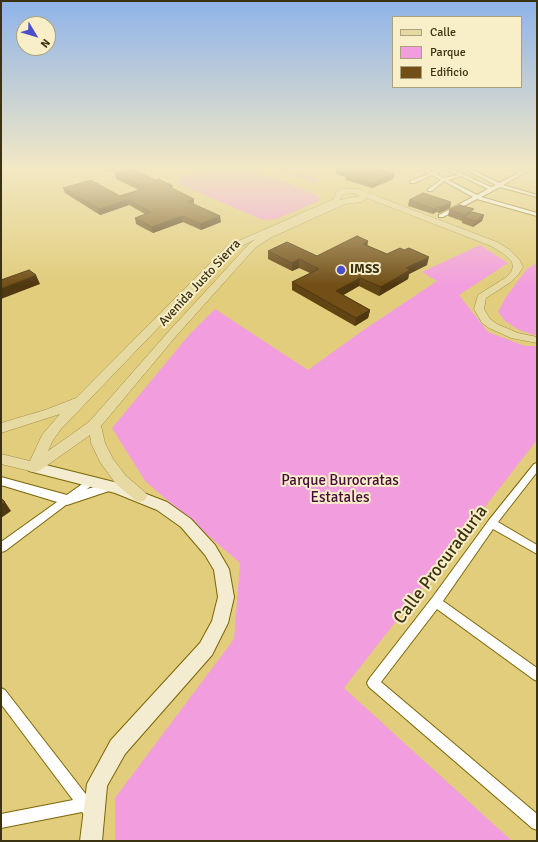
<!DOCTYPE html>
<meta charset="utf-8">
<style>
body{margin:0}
#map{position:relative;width:538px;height:842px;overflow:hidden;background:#e1cd7c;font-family:Signika,sans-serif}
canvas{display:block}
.frame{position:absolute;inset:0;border:2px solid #3a3210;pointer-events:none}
.legend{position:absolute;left:392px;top:16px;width:130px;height:72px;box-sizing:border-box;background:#f8eec7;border:1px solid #aca37e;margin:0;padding:5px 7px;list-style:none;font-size:12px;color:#3a3210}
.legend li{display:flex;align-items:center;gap:8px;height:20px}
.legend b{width:20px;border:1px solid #aca37e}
.north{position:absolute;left:16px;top:16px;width:40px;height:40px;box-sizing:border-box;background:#f8eec7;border:1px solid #aca37e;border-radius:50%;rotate:128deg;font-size:11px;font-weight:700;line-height:16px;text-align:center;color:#3a3210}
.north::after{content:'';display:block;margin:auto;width:14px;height:18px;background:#4b50c6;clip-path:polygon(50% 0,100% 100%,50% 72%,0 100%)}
</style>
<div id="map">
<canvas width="538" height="842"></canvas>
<div class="frame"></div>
<ul class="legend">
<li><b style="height:5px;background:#e6d9a1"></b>Calle</li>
<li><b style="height:11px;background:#f29ede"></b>Parque</li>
<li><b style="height:11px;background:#714f17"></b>Edificio</li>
</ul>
<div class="north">N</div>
</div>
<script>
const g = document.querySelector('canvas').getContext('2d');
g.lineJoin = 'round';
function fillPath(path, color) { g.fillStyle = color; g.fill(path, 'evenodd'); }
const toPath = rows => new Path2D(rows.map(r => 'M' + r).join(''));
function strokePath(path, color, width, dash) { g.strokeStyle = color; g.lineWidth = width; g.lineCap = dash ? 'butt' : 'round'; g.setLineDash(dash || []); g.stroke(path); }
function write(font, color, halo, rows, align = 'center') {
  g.font = font + ' Signika,sans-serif'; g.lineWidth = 4; g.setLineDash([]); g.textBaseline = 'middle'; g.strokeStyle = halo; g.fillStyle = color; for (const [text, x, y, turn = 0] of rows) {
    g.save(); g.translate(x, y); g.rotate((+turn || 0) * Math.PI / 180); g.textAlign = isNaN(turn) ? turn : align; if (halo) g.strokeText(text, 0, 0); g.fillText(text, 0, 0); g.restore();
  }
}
fillPath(toPath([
 [211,168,247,168,315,194,320,198,319,201,276,219,263,220,181,185,178,181,180,177],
 [285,168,320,180,313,183,279,170],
 [480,245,508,263,459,295,488,332,525,346,537,346,537,440,344,688,512,841,115,841,115,798,234,639,240,563,145,481,112,428,189,335,215,309,308,370,362,331,437,281,422,272],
 [537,263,537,336,519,330,505,321,498,312,506,297,527,269]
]), '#f29ede');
const minor = toPath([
 [419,168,423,168,432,172,444,168,449,168,491,187,496,185,465,169,464,168,468,168,499,183,518,173,508,169,507,168,511,168,521,172,529,168,533,168,503,185,537,195,537,197,500,187,481,197,537,213,537,216,477,199,443,217,439,217,439,215,473,197,444,181,432,191,428,191,428,189,441,180,432,175,414,183,410,183,410,181,429,174,419,168],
 [446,169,458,175,444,178,435,174,446,169],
 [461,176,488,189,477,195,448,180,461,176],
 [537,463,537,472,498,522,537,545,537,554,493,529,443,601,537,668,537,681,533,679,437,609,381,682,537,814,537,830,532,828,369,687,367,683,369,679,432,598,489,520,534,464,537,463],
 [92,477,95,479,96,481,95,483,5,551,1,552,1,542,92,477],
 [1,688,5,690,95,806,97,811,95,816,90,818,85,816,82,812,1,828,1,814,73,800,1,704,1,688]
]);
const tertiary = toPath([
 [1,477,67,495,111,482,115,483,117,486,115,489,67,505,1,485,1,477]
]);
const secondary = toPath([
 [34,462,118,483,167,502,191,519,215,545,229,569,234,597,228,623,212,655,125,754,107,786,102,841,80,841,87,784,111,740,200,643,212,621,218,597,214,570,205,555,181,527,157,510,115,493,29,471,27,467,29,463,34,462]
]);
const primary = toPath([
 [342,189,358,189,497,242,510,250,519,259,523,267,518,275,511,282,486,298,484,309,490,319,497,324,518,333,537,337,537,343,511,338,489,328,482,323,474,309,478,295,505,278,511,272,513,267,512,262,504,254,491,246,367,198,361,202,345,204,270,238,255,248,177,335,101,426,105,443,113,459,126,476,145,492,147,496,145,500,140,502,135,500,116,484,100,462,91,443,90,435,39,471,34,472,1,464,1,454,30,461,42,435,60,414,1,433,1,423,45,410,76,398,227,246,334,199,336,192,342,189],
 [346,193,354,193,360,196,340,200,342,195,346,193],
 [256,239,249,244,169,331,89,422,48,451,53,440,61,429,233,250,256,239]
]);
strokePath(minor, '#7a6605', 2);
strokePath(tertiary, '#7a6605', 2);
strokePath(secondary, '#7a6605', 2);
strokePath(primary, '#9f8e46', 1);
fillPath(minor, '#fff');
fillPath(tertiary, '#fff');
fillPath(secondary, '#f3ecd0');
fillPath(primary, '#e6d9a1');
fillPath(toPath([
 [99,168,122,168,109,171],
 [340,168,385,168,384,170,383,171,394,174,393,179,372,188,346,180,346,177,336,174,336,169],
 [115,173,174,189,194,204,221,222,201,230,183,222,153,233,136,224,135,218,145,214,129,205,100,215,65,193,63,188,120,196,139,190,116,179],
 [409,200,451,202,450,208,439,213,436,212,433,214,408,206],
 [449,210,474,212,484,215,482,221,473,227,462,223,462,221,448,216],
 [367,245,387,254,427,265,409,274,408,279,379,296,359,286,343,295,370,310,368,318,355,326,292,290,292,282,310,273,299,268,292,271,268,259,268,251,317,256]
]), '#614414');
fillPath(toPath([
 [109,168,122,168,109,171],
 [381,168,385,168,384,170,377,174,378,169],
 [394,174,393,179,372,188,373,183],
 [194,199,194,204,187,201],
 [128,200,129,205,100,215,99,209],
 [451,202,450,208,439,213,440,208],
 [438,207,436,212,433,214,434,209],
 [484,215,482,221,473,227,475,221],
 [182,216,183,222,153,233,152,227],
 [220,216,221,222,201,230,200,224],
 [368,241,367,249,363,244],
 [429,257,427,265,409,274,408,279,379,296,381,287,406,268],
 [299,259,299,268,292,271,292,263],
 [36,275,40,284,1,299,1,289],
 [360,278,359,286,335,300,336,291],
 [370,310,368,318,355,326,356,318],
 [5,502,11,511,1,518,1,505]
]), '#4f3710');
const building = toPath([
 [340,168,381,168,378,169,394,174,373,183,347,175,350,173,336,169,340,168],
 [131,169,156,180,159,179,173,186,170,187,194,199,187,201,220,216,200,224,182,216,152,227,135,218,151,212,128,200,99,209,63,188,91,180,120,196,145,188,115,173,131,169],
 [423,193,451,202,440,208,438,207,434,209,409,200,423,193],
 [460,205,474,209,465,215,449,210,460,205],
 [472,212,484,215,475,221,463,217,472,212],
 [357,236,368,241,363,244,387,254,400,248,404,250,409,248,429,257,406,268,410,270,381,287,360,278,336,291,370,310,356,318,292,282,319,269,299,259,292,263,268,251,287,242,317,256,357,236],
 [29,270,36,275,1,289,1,280,29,270],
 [1,498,5,502,1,505,1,498]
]);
fillPath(building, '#714f17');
strokePath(building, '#4f3710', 1);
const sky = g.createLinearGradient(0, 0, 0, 285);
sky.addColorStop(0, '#8eb3ea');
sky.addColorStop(0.59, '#f2e8c4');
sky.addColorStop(1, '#f2e8c400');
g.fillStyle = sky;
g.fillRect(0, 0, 538, 285);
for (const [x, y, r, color] of [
 [341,270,5,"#4b50c6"]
]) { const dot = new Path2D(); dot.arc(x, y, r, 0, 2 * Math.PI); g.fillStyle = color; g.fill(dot); strokePath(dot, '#f8eec7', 1.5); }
write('bold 13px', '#3a3210', '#f8eec7', [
 ["IMSS",350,270]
], 'left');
write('13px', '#3a3210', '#f8eec7', [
 ["Avenida Justo Sierra",200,283,-47]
]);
write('15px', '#460d3c', '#f8eec7', [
 ["Parque Burocratas",340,481],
 ["Estatales",340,498]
]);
write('18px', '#3a3210', '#f8eec7', [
 ["Calle Procuraduría",441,565,-53]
]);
</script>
